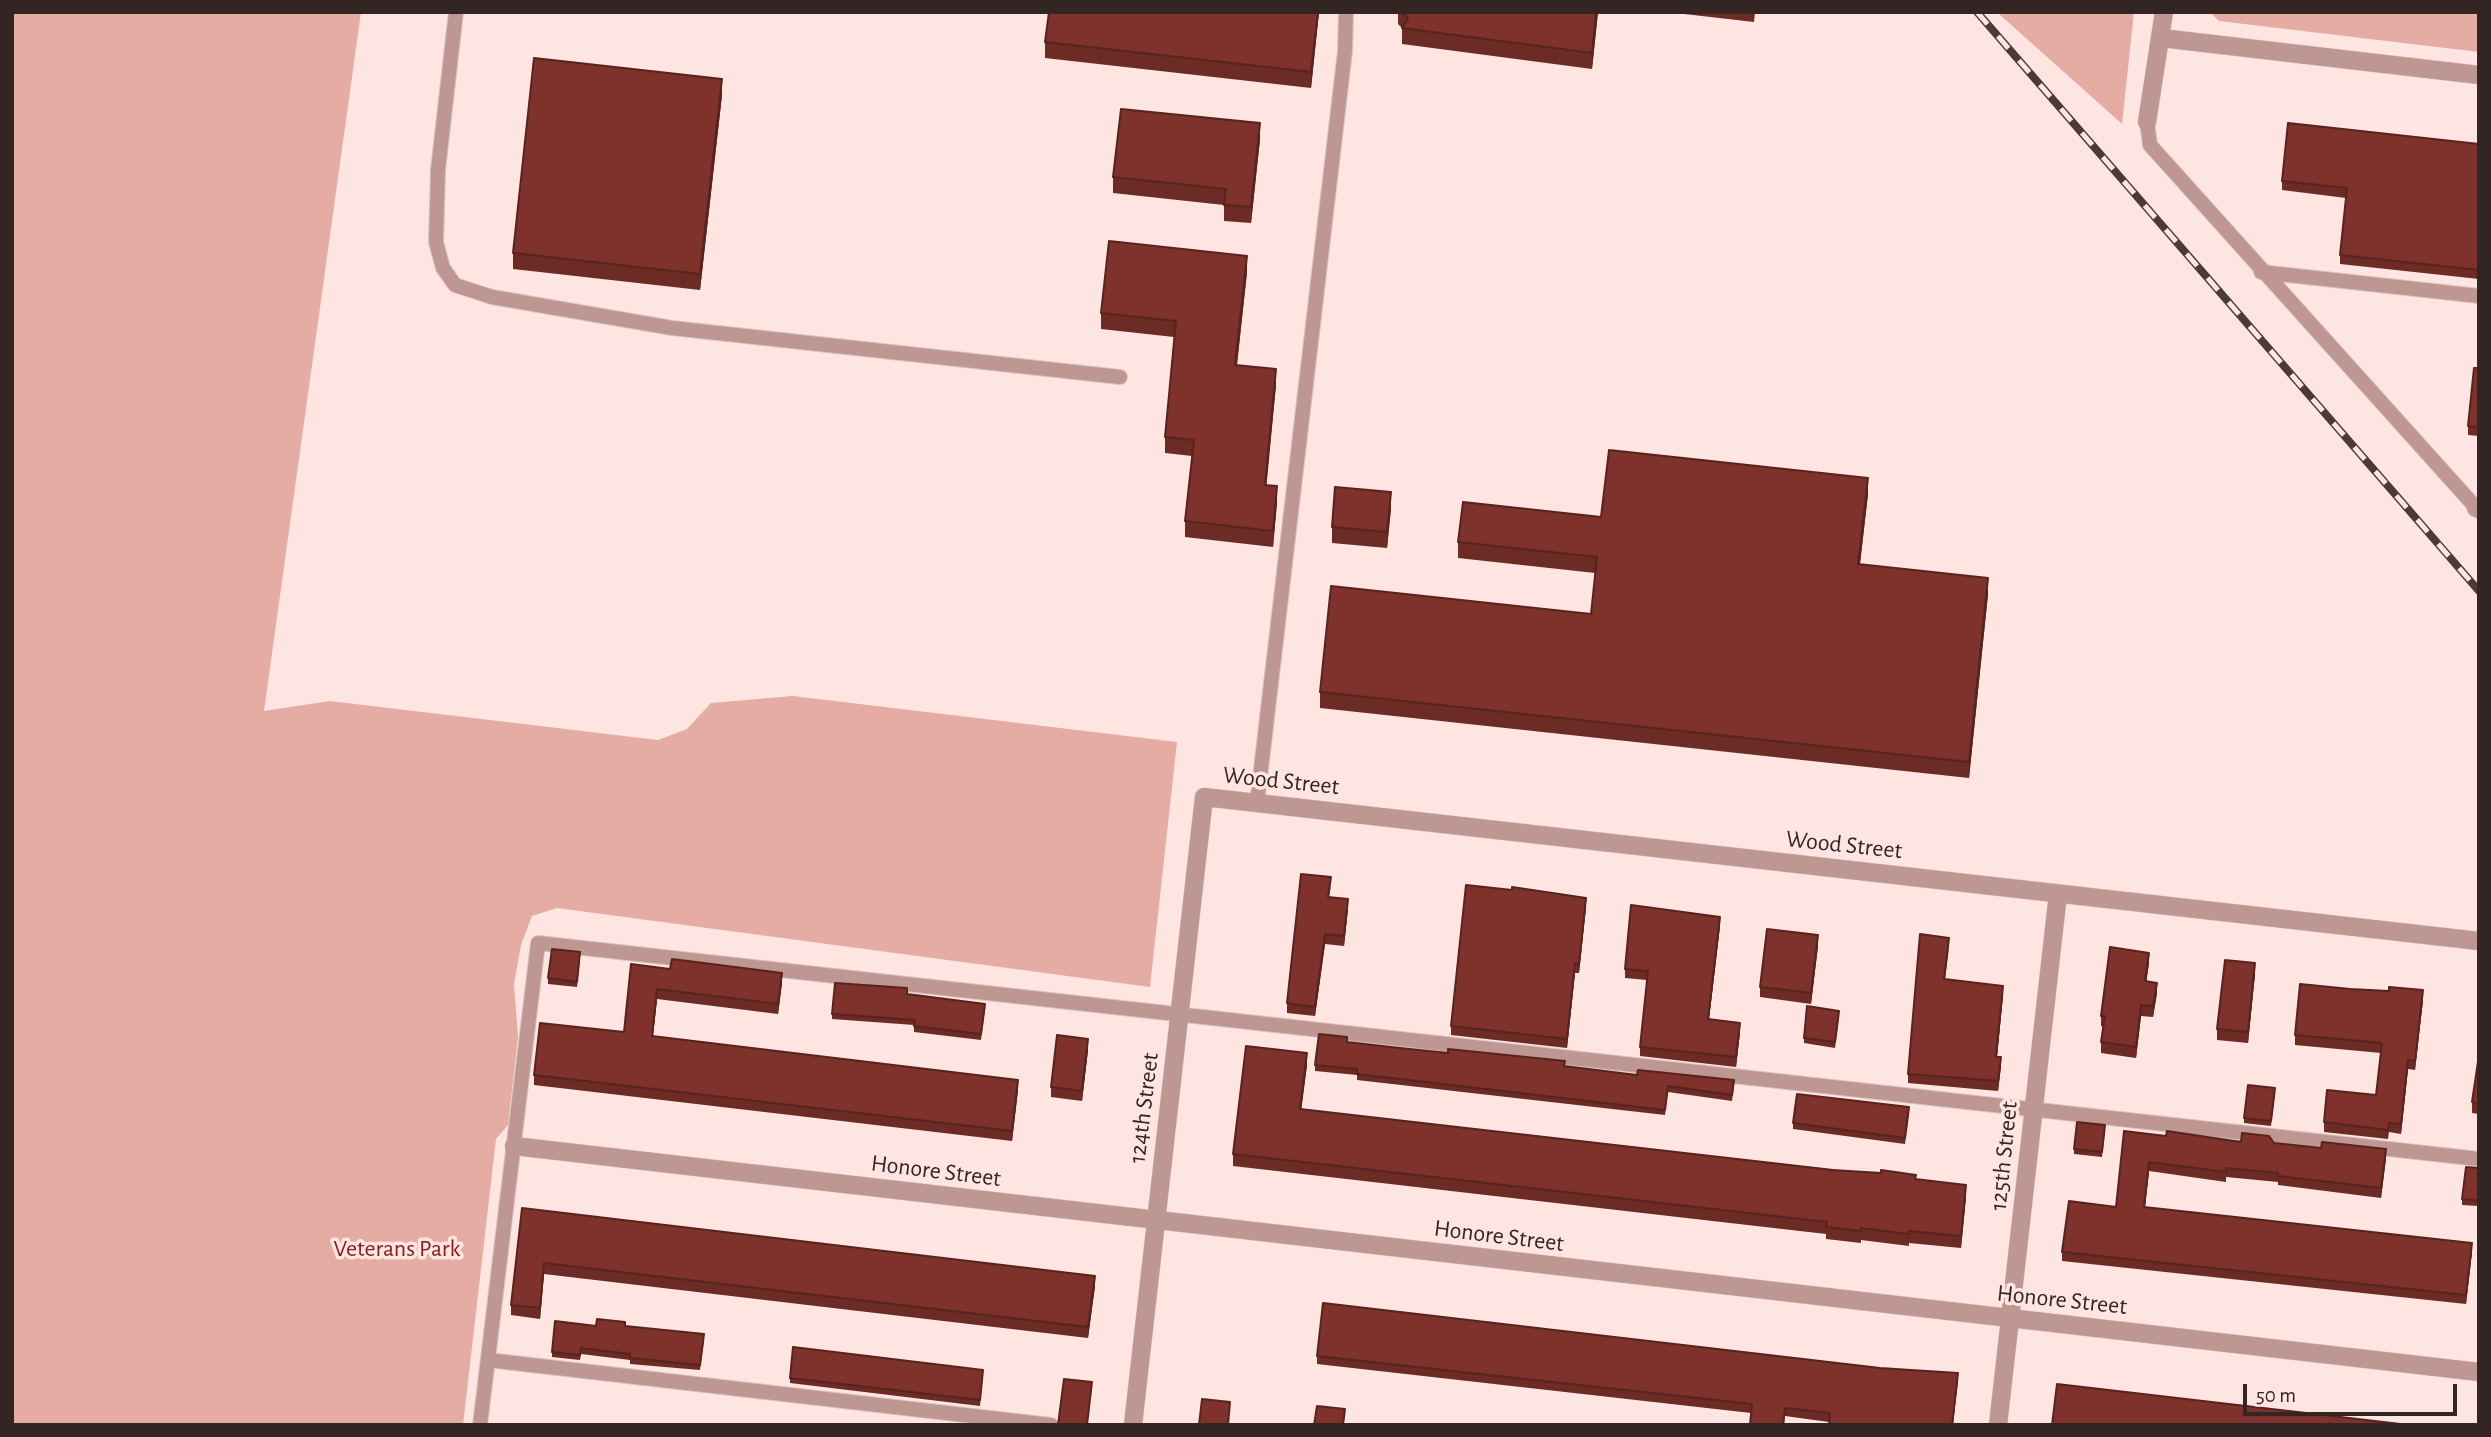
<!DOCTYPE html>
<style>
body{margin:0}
#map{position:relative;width:2491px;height:1437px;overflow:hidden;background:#fee5e2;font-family:"Alegreya Sans",sans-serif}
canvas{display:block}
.frame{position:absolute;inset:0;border:14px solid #332523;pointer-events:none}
.scale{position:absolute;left:2243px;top:1384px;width:214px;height:32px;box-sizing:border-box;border:4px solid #332523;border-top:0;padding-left:9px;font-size:21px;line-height:24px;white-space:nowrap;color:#332523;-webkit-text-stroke:5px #fee5e2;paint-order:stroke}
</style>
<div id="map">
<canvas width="2491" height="1437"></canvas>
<div class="frame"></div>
<div class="scale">50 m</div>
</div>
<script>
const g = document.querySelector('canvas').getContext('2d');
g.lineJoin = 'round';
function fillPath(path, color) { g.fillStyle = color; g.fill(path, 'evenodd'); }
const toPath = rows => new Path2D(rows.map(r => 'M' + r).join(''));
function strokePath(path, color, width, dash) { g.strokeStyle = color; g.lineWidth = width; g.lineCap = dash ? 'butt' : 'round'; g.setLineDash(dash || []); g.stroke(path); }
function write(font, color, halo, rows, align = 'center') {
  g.font = font + ' "Alegreya Sans",sans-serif'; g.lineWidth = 7; g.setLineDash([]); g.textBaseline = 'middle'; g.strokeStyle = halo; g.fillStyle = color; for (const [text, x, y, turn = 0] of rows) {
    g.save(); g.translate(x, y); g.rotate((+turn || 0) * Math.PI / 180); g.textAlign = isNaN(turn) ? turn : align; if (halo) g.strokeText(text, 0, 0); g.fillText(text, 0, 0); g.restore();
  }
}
fillPath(toPath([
 [12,12,361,12,264,711,330,701,658,740,687,729,711,703,793,696,1177,742,1150,987,557,908,532,916,521,945,514,984,518,1037,508,1125,496,1139,463,1425,12,1425],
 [1997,12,2134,12,2122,124,1999,14],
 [2210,12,2479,12,2479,52,2219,21]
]), '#e5aca4');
const lane = toPath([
 [456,12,438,170,436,242,443,268,455,285,492,297,672,328,1120,377],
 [2147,122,2150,145,2479,511],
 [2261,272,2479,296],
 [1257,803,1345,51,1346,12],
 [488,1360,1051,1425],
 [480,1425,538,943,2479,1159]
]);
const street = toPath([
 [2161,38,2479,75],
 [2147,122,2164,12],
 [2476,508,2479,509],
 [514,1146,2479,1372],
 [1133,1425,1204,797,2479,941],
 [1998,1425,2058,894]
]);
strokePath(lane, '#d9c2c0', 16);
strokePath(street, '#d9c2c0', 19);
strokePath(lane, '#be9792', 14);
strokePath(street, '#be9792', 18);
const rail = toPath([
 [1977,12,2479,591]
]);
strokePath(rail, '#4a3b39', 8);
strokePath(rail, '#fee5e2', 5, [16]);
fillPath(toPath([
 [1319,12,1311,88,1045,58,1045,42],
 [1398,12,1598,12,1592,69,1402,44,1402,28,1398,24],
 [1667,12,1755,12,1754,22],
 [722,95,700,290,513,269,513,253],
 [1260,139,1251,223,1224,221,1224,205,1113,193,1113,177],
 [2479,144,2479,279,2340,264,2340,255,2346,198,2282,190,2282,181],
 [1247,272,1237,365,1276,385,1266,485,1277,502,1273,547,1185,537,1185,521,1192,456,1165,453,1165,437,1174,337,1101,329,1101,313],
 [2479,368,2479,436,2468,435,2468,426],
 [1868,494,1860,564,1988,594,1969,778,1320,708,1320,692,1591,614,1595,573,1458,558,1458,542,1601,517],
 [1391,508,1387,548,1332,543,1332,527],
 [1331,886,1329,897,1348,908,1344,946,1325,944,1315,1016,1287,1013,1287,1003],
 [1586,907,1579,973,1575,973,1567,1048,1451,1035,1451,1026],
 [1720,926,1709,1019,1740,1032,1736,1067,1640,1056,1640,1047,1647,980,1625,978,1625,969],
 [1818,946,1811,1004,1760,997,1760,987],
 [1949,947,1945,980,2003,995,1997,1057,2001,1066,1998,1091,1908,1083,1908,1074],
 [580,957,577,987,548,984,548,978],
 [2149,963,2146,981,2157,993,2153,1017,2141,1016,2136,1058,2101,1053,2101,1042,2103,1027,2101,1026,2101,1016],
 [670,969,782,983,778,1014,657,999,653,1036,1018,1090,1012,1141,534,1085,534,1075,624,1032],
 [2255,974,2248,1043,2217,1040,2217,1029],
 [907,994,985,1009,981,1040,914,1032,914,1025,832,1019,832,1014],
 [2423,1000,2415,1070,2408,1069,2401,1134,2389,1132,2388,1139,2324,1132,2324,1122,2376,1095,2381,1053,2295,1045,2295,1035],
 [1839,1016,1835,1048,1804,1043,1804,1038],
 [1347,1042,1734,1086,1732,1101,1668,1092,1665,1115,1357,1080,1357,1075,1315,1071,1315,1065],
 [1088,1050,1082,1101,1051,1097,1051,1087],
 [2479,1055,2479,1114,2472,1113,2472,1102],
 [1307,1065,1301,1109,1916,1179,1966,1197,1961,1248,1909,1243,1909,1246,1861,1240,1861,1243,1826,1239,1826,1234,1233,1166,1233,1154],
 [2275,1094,2271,1126,2244,1123,2244,1118],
 [1909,1112,1905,1144,1793,1129,1793,1123],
 [2105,1131,2102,1157,2074,1154,2074,1149],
 [2166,1136,2274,1143,2386,1158,2381,1198,2278,1185,2278,1182,2226,1177,2226,1182,2149,1171,2145,1207,2472,1252,2466,1304,2062,1261,2062,1252,2116,1207],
 [2479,1168,2479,1206,2462,1205,2462,1199],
 [522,1208,1095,1286,1088,1338,544,1274,540,1319,511,1315,511,1305],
 [596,1326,625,1326,704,1339,700,1370,630,1364,630,1360,581,1354,580,1360,552,1357,552,1352],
 [1317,1356,1958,1382,1953,1425,1829,1425,1829,1422,1785,1416,1784,1425,1750,1425,1751,1413,1317,1364],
 [983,1375,980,1406,790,1383,790,1378]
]), '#6c2b25');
fillPath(toPath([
 [1318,12,1319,12,1311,88,1311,72],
 [1596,12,1598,12,1592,69,1592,53],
 [722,79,722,95,700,290,700,274],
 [1260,123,1260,139,1251,223,1251,207],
 [1247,256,1247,272,1235,381,1235,365],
 [1276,369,1276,385,1265,501,1265,485],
 [1868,478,1868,494,1858,580,1858,564],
 [1277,486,1277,502,1273,547,1273,531],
 [1391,492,1391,508,1387,548,1387,532],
 [1988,578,1988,594,1969,778,1969,762],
 [1586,898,1586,907,1579,973,1579,964],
 [1348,899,1348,908,1344,946,1344,936],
 [1720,917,1720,926,1708,1028,1708,1019],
 [1325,934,1325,944,1315,1016,1315,1007],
 [1818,935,1818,946,1811,1004,1811,993],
 [2149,953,2149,963,2145,992,2145,981],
 [1575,963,1575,973,1567,1048,1567,1039],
 [2255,963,2255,974,2248,1043,2248,1032],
 [782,973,782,983,778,1014,778,1004],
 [2157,983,2157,993,2153,1017,2153,1006],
 [2003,986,2003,995,1996,1066,1996,1057],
 [657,989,657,999,652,1046,652,1036],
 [2423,990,2423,1000,2415,1070,2415,1061],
 [2141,1005,2141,1016,2136,1058,2136,1047],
 [1740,1023,1740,1032,1736,1067,1736,1057],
 [1088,1039,1088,1050,1082,1101,1082,1091],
 [1307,1053,1307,1065,1300,1120,1300,1109],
 [2001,1057,2001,1066,1998,1091,1998,1081],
 [2408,1060,2408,1069,2401,1134,2401,1124],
 [1018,1080,1018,1090,1012,1141,1012,1131],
 [2386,1149,2386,1158,2381,1198,2381,1188],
 [2149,1162,2149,1171,2144,1216,2144,1207],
 [1966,1185,1966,1197,1961,1248,1961,1236],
 [2472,1243,2472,1252,2466,1304,2466,1295],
 [544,1263,544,1274,540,1319,540,1308],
 [1095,1276,1095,1286,1088,1338,1088,1327],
 [1958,1373,1953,1425,1952,1425]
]), '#58231e');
const building = toPath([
 [1049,12,1318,12,1311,72,1045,42,1049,12],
 [1402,12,1596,12,1592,53,1402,28,1408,18,1402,12],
 [534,58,722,79,700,274,513,253,534,58],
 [1121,109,1260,123,1251,207,1224,205,1226,189,1113,177,1121,109],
 [2288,123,2479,144,2479,270,2340,255,2347,188,2282,181,2288,123],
 [1109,241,1247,256,1235,365,1276,369,1265,485,1277,486,1273,531,1185,521,1194,440,1165,437,1176,321,1101,313,1109,241],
 [2474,368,2479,368,2479,427,2468,426,2474,368],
 [1609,450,1868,478,1858,564,1988,578,1969,762,1320,692,1331,586,1591,614,1597,557,1458,542,1463,502,1601,517,1609,450],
 [1335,487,1391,492,1387,532,1332,527,1335,487],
 [1301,874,1331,877,1328,897,1348,899,1344,936,1325,934,1315,1007,1287,1003,1301,874],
 [1466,885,1512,890,1512,887,1586,898,1579,964,1575,963,1567,1039,1451,1026,1466,885],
 [1631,905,1720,917,1708,1019,1740,1023,1736,1057,1640,1047,1648,971,1625,969,1631,905],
 [1767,929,1818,935,1811,993,1760,987,1767,929],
 [1920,934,1949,938,1944,979,2003,986,1996,1057,2001,1057,1998,1081,1908,1074,1920,934],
 [2110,947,2149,953,2145,981,2157,983,2153,1006,2141,1005,2136,1047,2101,1042,2105,1016,2101,1016,2110,947],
 [552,949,580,952,577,982,548,978,552,949],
 [672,959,782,973,778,1004,657,989,652,1036,1018,1080,1012,1131,534,1075,540,1023,624,1032,631,964,670,969,672,959],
 [2225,960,2255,963,2248,1032,2217,1029,2225,960],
 [835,983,907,988,907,994,985,1004,981,1034,914,1026,915,1020,832,1014,835,983],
 [2300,984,2350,989,2389,991,2389,987,2423,990,2415,1061,2408,1060,2401,1124,2389,1123,2388,1130,2324,1122,2327,1090,2376,1095,2382,1043,2295,1035,2300,984],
 [1807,1006,1839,1011,1835,1042,1804,1038,1807,1006],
 [1319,1034,1347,1037,1347,1042,1400,1048,1448,1053,1448,1049,1565,1061,1564,1066,1637,1075,1638,1070,1734,1080,1732,1095,1668,1086,1665,1110,1357,1074,1357,1069,1315,1065,1319,1034],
 [1057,1035,1088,1039,1082,1091,1051,1087,1057,1035],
 [1246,1046,1307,1053,1300,1109,1833,1170,1881,1173,1881,1170,1916,1175,1915,1179,1966,1185,1961,1236,1909,1231,1909,1234,1861,1228,1861,1231,1826,1227,1827,1222,1233,1154,1246,1046],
 [2479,1055,2479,1103,2472,1102,2479,1055],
 [2248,1085,2275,1088,2271,1121,2244,1118,2248,1085],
 [1797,1094,1909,1107,1905,1138,1793,1123,1797,1094],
 [2077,1122,2105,1125,2102,1152,2074,1149,2077,1122],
 [2124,1131,2166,1136,2167,1131,2241,1142,2242,1133,2269,1136,2274,1143,2321,1148,2322,1142,2386,1149,2381,1188,2278,1176,2278,1173,2226,1168,2226,1172,2149,1162,2144,1207,2472,1243,2466,1295,2062,1252,2069,1201,2116,1207,2124,1131],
 [2466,1167,2479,1168,2479,1201,2462,1199,2466,1167],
 [522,1208,1095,1276,1088,1327,544,1263,540,1308,511,1305,522,1208],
 [1323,1303,1880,1368,1958,1373,1952,1425,1829,1425,1830,1413,1785,1408,1783,1425,1750,1425,1752,1404,1317,1356,1323,1303],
 [597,1319,625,1322,625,1326,704,1334,700,1365,630,1358,630,1354,581,1348,580,1355,552,1352,555,1321,596,1326,597,1319],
 [793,1347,983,1370,980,1400,790,1378,793,1347],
 [1064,1379,1092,1382,1087,1425,1058,1425,1064,1379],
 [2057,1384,2409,1425,2052,1425,2057,1384],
 [1202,1399,1230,1402,1228,1425,1199,1425,1202,1399],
 [1317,1406,1345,1409,1343,1425,1314,1425,1317,1406]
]);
fillPath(building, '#7e322b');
strokePath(building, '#58231e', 2);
write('24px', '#332523', '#fee5e2', [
 ["Wood Street",1281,781,6],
 ["Wood Street",1844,845,6],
 ["124th Street",1144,1108,-83],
 ["125th Street",2004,1156,-84],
 ["Honore Street",936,1171,7],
 ["Honore Street",1499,1236,7],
 ["Honore Street",2062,1300,6]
]);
write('24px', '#85201c', '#fee5e2', [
 ["Veterans Park",397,1249]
]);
</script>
